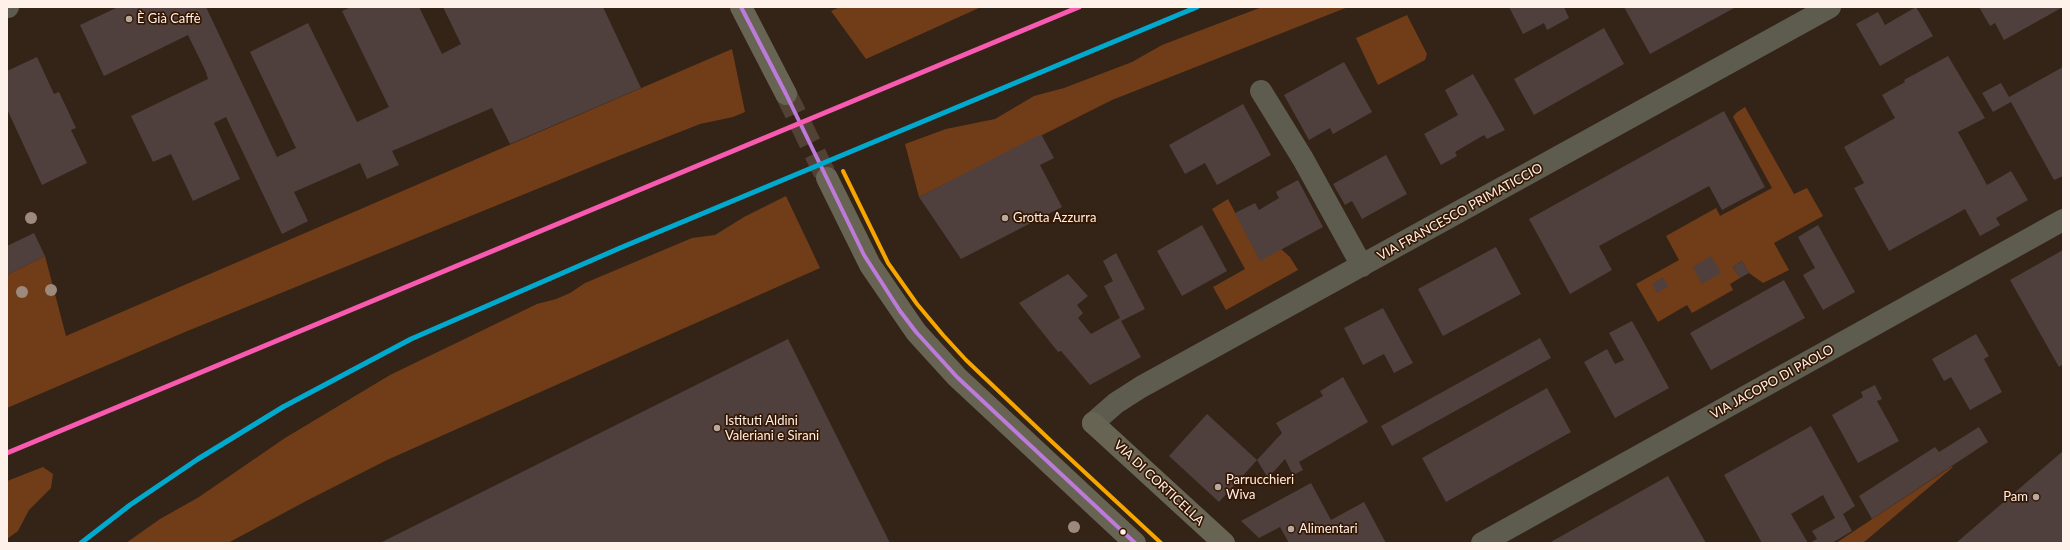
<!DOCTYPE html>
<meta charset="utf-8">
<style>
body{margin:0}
#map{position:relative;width:2070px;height:550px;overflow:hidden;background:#342317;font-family:Lato,sans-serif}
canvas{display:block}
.frame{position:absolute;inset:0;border:8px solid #fef1e9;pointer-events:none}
</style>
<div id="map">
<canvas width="2070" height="550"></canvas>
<div class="frame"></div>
</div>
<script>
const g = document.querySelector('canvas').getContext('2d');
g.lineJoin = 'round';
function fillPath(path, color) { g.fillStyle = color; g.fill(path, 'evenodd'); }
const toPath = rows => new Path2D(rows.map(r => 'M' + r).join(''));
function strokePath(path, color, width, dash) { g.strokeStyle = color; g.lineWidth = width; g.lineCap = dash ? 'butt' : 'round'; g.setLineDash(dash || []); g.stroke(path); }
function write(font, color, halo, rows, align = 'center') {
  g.font = font + ' Lato,sans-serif'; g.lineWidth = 3.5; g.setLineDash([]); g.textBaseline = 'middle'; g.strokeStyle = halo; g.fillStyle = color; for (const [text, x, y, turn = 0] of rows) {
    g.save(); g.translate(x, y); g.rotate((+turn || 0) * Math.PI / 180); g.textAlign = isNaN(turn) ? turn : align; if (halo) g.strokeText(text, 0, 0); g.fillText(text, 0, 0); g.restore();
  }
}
fillPath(toPath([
 [840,7,981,7,866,59,831,11],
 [1262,7,1348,7,1112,100,919,197,905,144,946,129,995,119,1034,96,1064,88,1132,62,1162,45],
 [1407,15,1427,54,1425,60,1378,85,1356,38],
 [732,49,745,112,733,117,700,124,601,163,185,332,7,408,7,275,45,256,66,336],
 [1745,107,1794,194,1807,188,1823,216,1774,243,1789,270,1763,283,1749,273,1742,261,1733,267,1740,278,1730,284,1733,290,1692,313,1687,305,1658,322,1636,284,1679,260,1666,236,1716,208,1720,216,1772,188,1733,117,1736,113],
 [786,196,820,268,387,460,308,500,228,543,126,543,160,519,199,497,285,438,390,375,537,304,556,299,570,293,585,283,692,238,715,235,744,217],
 [1228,199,1260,260,1281,249,1290,257,1298,270,1226,310,1213,287,1245,269,1212,209],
 [43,467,53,474,51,488,29,510,18,531,7,539,7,481],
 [1951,467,1953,467,1863,543,1836,543]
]), '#713d18');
fillPath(toPath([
 [118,7,206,7,277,157,296,148,250,52,308,23,357,122,389,107,342,11,351,7,419,7,442,54,461,44,443,7,603,7,641,88,510,144,492,108,392,151,399,165,367,179,360,163,294,192,308,221,282,234,226,117,214,123,240,179,193,201,171,154,153,162,131,116,208,79,206,72,188,35,104,76,80,25],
 [1509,7,1564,7,1569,18,1547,30,1544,23,1523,34],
 [1624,7,1736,7,1650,54],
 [1916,7,1933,36,1880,66,1856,24,1878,12,1885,25],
 [1979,7,2063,7,2004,40,1995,23,1990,26],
 [1604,28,1624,64,1534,115,1514,79],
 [1948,56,1985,118,1958,132,1987,185,2011,171,2028,200,1996,218,2000,225,1980,236,1965,209,1889,251,1854,188,1864,183,1844,147,1895,118,1882,95,1905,82,1904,80],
 [37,57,54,94,59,92,76,128,71,130,87,163,42,185,7,109,7,71],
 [1344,62,1372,112,1333,134,1330,128,1309,140,1284,95],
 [2063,67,2063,176,2054,180,2011,102,1993,112,1982,93,2001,83,2009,97],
 [1473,74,1505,130,1487,139,1484,135,1455,152,1457,156,1441,165,1424,134,1458,115,1445,90],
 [1243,104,1271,155,1217,185,1205,163,1185,174,1169,145],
 [1724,111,1765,187,1722,210,1709,186,1599,246,1612,270,1570,294,1529,219],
 [1041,134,1054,158,1040,165,1062,207,961,259,919,197],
 [1386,155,1407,194,1362,219,1352,201,1345,205,1333,184],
 [1298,180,1323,227,1260,261,1235,213,1255,203,1259,210,1279,198,1276,192],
 [1202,225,1227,271,1182,296,1157,251],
 [1818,225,1855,292,1823,310,1803,275,1815,268,1798,237],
 [34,233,45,256,7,275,7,246],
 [1496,247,1521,294,1443,336,1418,289],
 [2063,250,2063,364,2059,367,2010,280],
 [1116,253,1145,309,1121,321,1141,357,1090,385,1061,351,1058,352,1019,303,1068,274,1088,296,1077,305,1083,313,1078,318,1091,334,1120,318,1104,286,1113,281,1103,261],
 [1711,256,1721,273,1702,284,1693,267],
 [1742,261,1749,273,1740,278,1733,267],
 [1663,277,1668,286,1657,293,1652,284],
 [1784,280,1805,318,1711,370,1690,333],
 [1383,308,1413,363,1394,373,1384,354,1363,365,1344,328],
 [1632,321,1669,388,1615,418,1584,362,1607,349,1615,364,1624,360,1609,333],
 [1976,334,1989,356,1984,359,2002,392,1970,410,1951,377,1944,381,1932,359],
 [1540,338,1551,358,1392,446,1381,426],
 [788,339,890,543,380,543],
 [1343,377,1368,422,1299,462,1303,470,1293,475,1285,459,1268,478,1257,460,1282,433,1276,423,1323,396,1320,391],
 [1875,385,1882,399,1877,401,1899,441,1858,463,1832,415,1863,397,1861,392],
 [1547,388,1571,432,1446,502,1422,458],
 [1207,414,1257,460,1219,502,1169,456],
 [1811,426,1855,506,1843,514,1852,531,1832,543,1810,543,1817,539,1812,531,1835,518,1823,495,1791,514,1808,543,1762,543,1724,475],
 [1979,427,1988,442,1872,519,1859,496,1935,447,1939,452],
 [2063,451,2063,543,1956,543],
 [1668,476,1706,543,1549,543],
 [1311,483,1331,520,1364,502,1386,543,1289,543,1280,527,1259,538,1241,521]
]), '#4f403e');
strokePath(toPath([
 [786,94,827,178]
]), '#524236', 22, [22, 11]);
strokePath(toPath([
 [7,7,8,7],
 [1261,91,1303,159,1362,266],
 [1093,423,1116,403,1141,387,1830,7],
 [1482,543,2063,220]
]), '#5d5c4e', 22);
strokePath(toPath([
 [741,7,786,94],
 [827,178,870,265,916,332,957,377,1135,543],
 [1093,423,1224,543]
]), '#676453', 22);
strokePath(toPath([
 [741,7,786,94,864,255,900,311,916,332,957,377,1135,543]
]), '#bd7bd9', 4);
strokePath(toPath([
 [81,543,130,505,198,459,283,407,411,339,620,248,1197,7]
]), '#00a9ce', 5);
strokePath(toPath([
 [7,453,1079,7]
]), '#f75aaf', 5);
strokePath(toPath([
 [843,171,888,263,917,304,943,335,966,360,1051,441,1161,543]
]), '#f7a600', 4);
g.fillStyle = '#9e8a7d';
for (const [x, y] of [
 [31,218],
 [51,290],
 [22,292],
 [1074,527]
]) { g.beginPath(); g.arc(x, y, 6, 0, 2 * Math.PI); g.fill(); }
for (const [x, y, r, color] of [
 [129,19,4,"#b7a9a0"],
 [1005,218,4,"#b7a9a0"],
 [717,428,4,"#b7a9a0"],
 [1218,487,4,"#b7a9a0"],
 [2036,497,4,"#b7a9a0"],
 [1291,529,4,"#b7a9a0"],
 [1123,532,3.5,"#fef1e9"]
]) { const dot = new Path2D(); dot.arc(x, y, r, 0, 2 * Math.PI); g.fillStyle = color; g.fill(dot); strokePath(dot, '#361702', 1.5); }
write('13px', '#fef1e9', '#361702', [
 ["È Già Caffè",137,19],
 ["Grotta Azzurra",1013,218],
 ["Istituti Aldini",725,421],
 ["Valeriani e Sirani",725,436],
 ["Parrucchieri",1226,480],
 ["Wiva",1226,495],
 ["Pam",2028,497,"right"],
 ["Alimentari",1299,529]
], 'left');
write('13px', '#fef1e9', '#361702', [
 ["VIA FRANCESCO PRIMATICCIO",1460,212,-29],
 ["VIA JACOPO DI PAOLO",1772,382,-29],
 ["VIA DI CORTICELLA",1159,483,43]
]);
</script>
